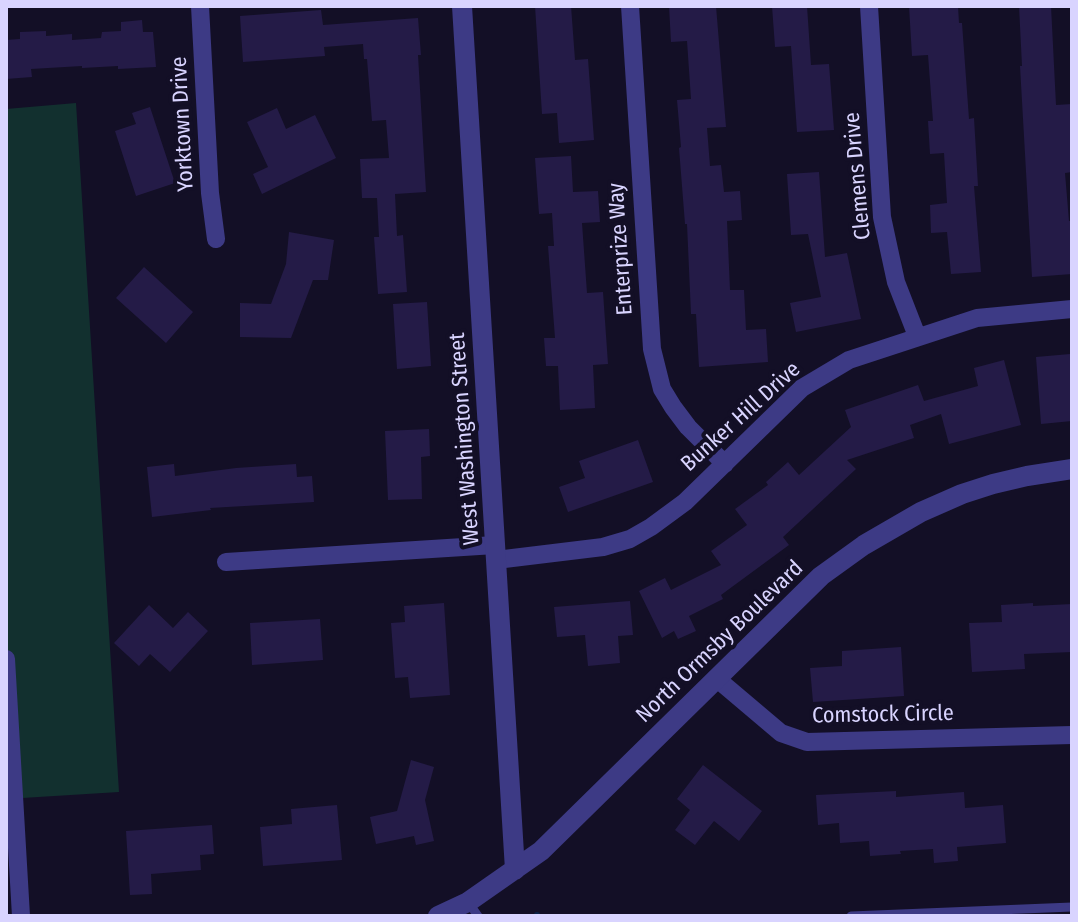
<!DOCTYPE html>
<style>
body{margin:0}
#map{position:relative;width:1078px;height:922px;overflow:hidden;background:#130f26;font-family:"Fira Sans Condensed",sans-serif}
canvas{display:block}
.frame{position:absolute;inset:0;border:8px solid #d9d4ff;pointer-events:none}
</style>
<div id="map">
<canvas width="1078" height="922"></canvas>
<div class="frame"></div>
</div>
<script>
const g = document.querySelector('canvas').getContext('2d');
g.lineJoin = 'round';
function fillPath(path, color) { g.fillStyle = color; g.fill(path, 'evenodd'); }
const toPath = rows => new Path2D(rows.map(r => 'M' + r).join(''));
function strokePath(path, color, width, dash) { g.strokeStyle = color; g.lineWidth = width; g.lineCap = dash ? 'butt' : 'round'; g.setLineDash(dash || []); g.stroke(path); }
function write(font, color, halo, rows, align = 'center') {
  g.font = font + ' "Fira Sans Condensed",sans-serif'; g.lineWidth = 8; g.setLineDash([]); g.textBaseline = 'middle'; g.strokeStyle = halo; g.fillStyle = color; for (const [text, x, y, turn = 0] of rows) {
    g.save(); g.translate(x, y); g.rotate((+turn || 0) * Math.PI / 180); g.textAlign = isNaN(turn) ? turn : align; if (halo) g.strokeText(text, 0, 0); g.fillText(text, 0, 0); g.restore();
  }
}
fillPath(toPath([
 [76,103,119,792,6,799,6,109]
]), '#12302f');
strokePath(toPath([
 [537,915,537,916]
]), '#0c2248', 6);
fillPath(toPath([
 [535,6,571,6,575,60,588,59,594,140,559,143,557,113,542,114],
 [669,6,716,6,726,127,707,128,710,166,721,165,724,192,740,191,742,220,727,221,730,290,744,290,746,330,766,329,768,362,699,367,696,314,691,314,687,224,685,224,679,148,681,147,677,100,691,99,687,41,671,42],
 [772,6,807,6,811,65,829,64,834,130,797,132,791,46,775,47],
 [909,6,958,6,959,23,962,23,969,119,974,118,978,186,974,186,981,272,951,274,947,232,931,233,930,205,947,203,944,153,930,154,928,121,933,121,928,55,912,56],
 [1019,6,1051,6,1056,105,1072,104,1072,172,1065,173,1069,221,1072,221,1072,274,1032,277,1020,66,1022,66],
 [321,10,323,25,418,18,421,55,418,55,426,192,395,194,397,236,403,235,407,292,378,294,374,237,379,237,377,198,362,198,360,159,389,158,386,120,372,121,367,59,364,59,363,44,324,47,325,56,243,62,240,16],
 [142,20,143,32,153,32,156,67,118,69,118,66,82,68,82,66,31,69,32,77,6,79,6,40,20,39,20,32,46,31,46,36,72,34,72,40,101,38,102,32,121,31,121,22],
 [150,107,175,183,136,196,115,131,136,124,132,113],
 [277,108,286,129,315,115,336,158,262,194,253,174,268,167,247,122],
 [571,156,573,192,598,191,600,222,582,223,587,293,603,292,608,364,593,365,595,408,560,410,558,366,546,366,544,338,555,338,548,246,554,246,552,213,539,214,535,158],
 [819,172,825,257,847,253,861,319,796,332,790,303,821,297,808,234,791,235,787,174],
 [289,232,334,240,328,280,313,280,291,338,240,337,240,303,271,304,286,264],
 [144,267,193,312,166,343,116,298],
 [427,302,431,366,397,369,393,304],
 [1070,354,1072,421,1041,424,1036,357],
 [1004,360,1021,425,949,444,941,414,910,425,914,438,847,460,856,469,783,537,789,545,721,595,723,599,689,616,696,631,678,639,674,631,662,638,639,591,665,578,671,590,721,565,711,551,747,525,735,509,768,485,766,482,788,462,799,475,851,427,845,410,918,385,924,401,978,386,974,368],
 [429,429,430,456,421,457,422,499,388,500,385,431],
 [638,440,653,482,568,512,559,487,585,478,579,461],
 [174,464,175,476,236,468,296,464,297,477,312,476,314,502,210,508,211,510,152,517,147,467],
 [630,601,633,635,618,636,620,663,588,666,585,635,557,637,554,607],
 [444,603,450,695,410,698,408,677,395,678,391,623,405,622,404,606],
 [1033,603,1033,606,1072,604,1072,652,1024,654,1025,669,972,672,969,623,1002,622,1001,605],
 [149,605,173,628,188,612,208,631,170,672,150,654,139,666,114,643],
 [320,619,323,660,252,665,250,623],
 [901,647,904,696,813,702,810,668,842,666,842,651],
 [411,760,434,767,425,800,434,841,416,845,414,836,376,844,370,817,397,811],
 [703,765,762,811,739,841,714,821,695,845,675,830,690,810,677,799],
 [896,791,896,797,964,792,965,808,1003,805,1006,843,957,847,958,861,934,863,933,849,900,851,901,854,870,856,869,841,840,843,839,823,818,825,816,795],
 [337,805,342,860,263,866,260,827,292,824,291,809],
 [212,825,214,854,200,855,201,870,151,874,152,894,130,895,126,831]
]), '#241b47');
strokePath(toPath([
 [468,902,478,916],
 [851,916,1072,907]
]), '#3d3a85', 9);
strokePath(toPath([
 [200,6,210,193,216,239],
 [630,6,652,349,662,389,673,407,688,427,725,464],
 [869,6,882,217,896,282,917,336],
 [496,560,603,547,630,539,651,527,685,502,802,388,849,360,977,318,1072,309],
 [226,562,495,545],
 [6,659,21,916],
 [716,678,781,733,807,742,1072,735]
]), '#3d3a85', 18);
strokePath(toPath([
 [462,6,515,870],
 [438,916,468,902,541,851,821,576,864,545,921,512,962,494,993,484,1027,476,1072,469]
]), '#3d3a85', 20);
write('22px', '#d9d4ff', '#130f26', [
 ["Yorktown Drive",183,124,-93],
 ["Clemens Drive",858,176,-95],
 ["Enterprize Way",621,249,-94],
 ["Bunker Hill Drive",741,417,-42],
 ["West Washington Street",465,439,-94],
 ["North Ormsby Boulevard",720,642,-44],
 ["Comstock Circle",883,715,-1]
]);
</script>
